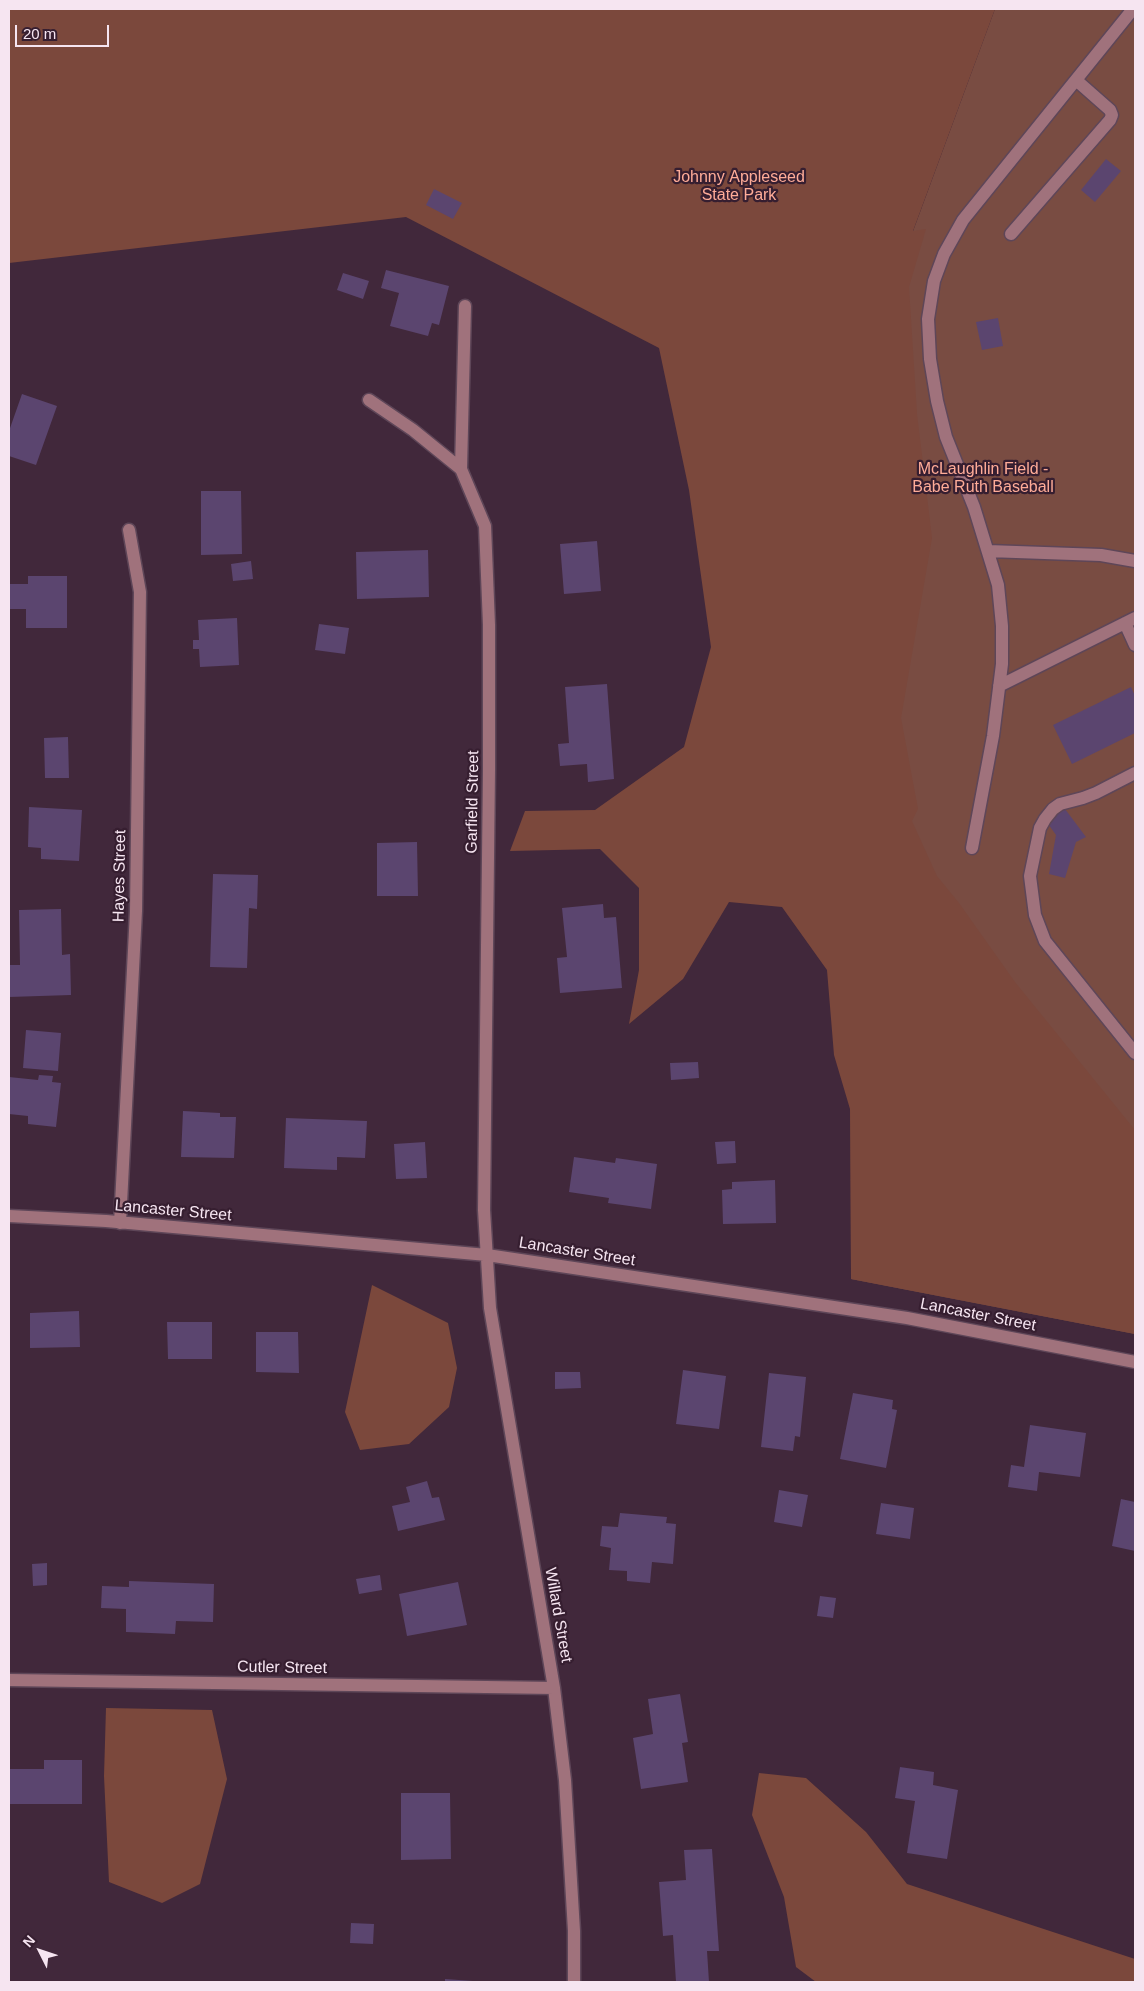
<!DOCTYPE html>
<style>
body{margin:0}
#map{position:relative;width:1144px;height:1991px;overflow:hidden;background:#41283b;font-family:Arial,sans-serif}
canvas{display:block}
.frame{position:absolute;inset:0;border:10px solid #f6e5f1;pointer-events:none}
.north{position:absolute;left:15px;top:1926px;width:50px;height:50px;-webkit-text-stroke:4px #361e30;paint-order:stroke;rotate:311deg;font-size:14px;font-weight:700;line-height:20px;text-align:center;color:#f6e5f1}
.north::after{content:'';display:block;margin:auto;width:18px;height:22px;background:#f6e5f1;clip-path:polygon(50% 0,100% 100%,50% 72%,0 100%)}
.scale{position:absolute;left:15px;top:25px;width:94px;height:22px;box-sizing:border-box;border:2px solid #f6e5f1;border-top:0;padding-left:6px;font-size:15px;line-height:18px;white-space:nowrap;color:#f6e5f1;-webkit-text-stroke:4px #361e30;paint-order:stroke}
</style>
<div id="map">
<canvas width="1144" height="1991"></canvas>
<div class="frame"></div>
<div class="north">N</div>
<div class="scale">20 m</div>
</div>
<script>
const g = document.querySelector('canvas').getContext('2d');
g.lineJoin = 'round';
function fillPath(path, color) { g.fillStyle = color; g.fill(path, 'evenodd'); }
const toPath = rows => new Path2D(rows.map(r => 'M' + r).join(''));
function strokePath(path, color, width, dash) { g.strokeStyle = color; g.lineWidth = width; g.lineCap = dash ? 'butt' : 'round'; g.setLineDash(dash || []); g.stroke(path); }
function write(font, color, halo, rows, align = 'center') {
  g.font = font + ' Arial,sans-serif'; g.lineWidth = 4.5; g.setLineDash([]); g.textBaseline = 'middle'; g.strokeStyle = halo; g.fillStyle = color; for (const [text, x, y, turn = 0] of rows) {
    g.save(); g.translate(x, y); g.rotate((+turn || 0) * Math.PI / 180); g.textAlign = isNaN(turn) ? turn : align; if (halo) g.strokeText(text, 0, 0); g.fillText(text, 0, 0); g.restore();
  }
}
fillPath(toPath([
 [995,9,1135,9,1135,1334,851,1279,850,622,836,440]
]), '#794c42');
fillPath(toPath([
 [9,9,995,9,913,231,926,229,909,287,917,414,932,538,901,718,918,809,912,821,937,876,959,903,1015,982,1135,1130,1135,1334,851,1279,850,1109,834,1055,827,970,782,907,729,902,683,979,629,1024,639,970,639,888,600,849,510,851,525,811,595,810,684,747,711,647,689,490,659,348,406,217,9,263],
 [372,1285,448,1323,457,1368,449,1407,409,1444,360,1450,345,1412],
 [106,1708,212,1710,227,1779,200,1884,162,1903,109,1882,104,1776],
 [759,1773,806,1778,866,1832,907,1884,1135,1959,1135,1982,816,1982,796,1967,784,1897,752,1815]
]), '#7b483c');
fillPath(toPath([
 [1106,159,1121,171,1095,202,1081,190],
 [434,189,462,203,453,219,426,205],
 [386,270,449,286,439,325,432,323,428,336,390,326,399,293,381,288],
 [343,273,369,281,363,299,337,290],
 [998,318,1003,346,982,350,976,322],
 [22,394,57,406,36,465,9,456,9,431],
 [201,491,241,491,242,554,201,555],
 [597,541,601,591,564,594,560,544],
 [428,550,429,597,357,599,356,552],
 [251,561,253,579,233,581,231,564],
 [28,576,67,576,67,628,26,628,26,609,9,609,9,584,28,584],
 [237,618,239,665,200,667,199,649,193,649,193,640,199,640,198,620],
 [319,624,349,628,345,654,315,650],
 [607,684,614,779,588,782,587,764,560,766,558,744,569,743,565,687],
 [1131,687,1135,696,1135,733,1072,764,1053,725],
 [68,737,69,778,45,778,44,738],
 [29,807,82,810,79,861,41,859,41,848,28,847],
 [1065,809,1086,837,1076,842,1065,878,1049,874,1056,835,1046,821],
 [417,842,418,896,377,896,377,843],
 [213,874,258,875,257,909,249,908,247,968,210,967],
 [603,904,604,918,616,917,622,988,560,993,557,958,567,957,562,908],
 [61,909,62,955,70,954,71,995,9,997,9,965,20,965,19,910],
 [26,1030,61,1033,58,1071,23,1068],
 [698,1062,699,1078,671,1080,670,1063],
 [39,1075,53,1076,52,1082,61,1083,56,1127,28,1124,28,1116,9,1114,9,1077,38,1080],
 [183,1111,220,1113,220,1117,236,1117,234,1158,181,1157],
 [286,1118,367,1121,365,1158,337,1157,337,1170,284,1168],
 [735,1141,736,1163,717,1164,715,1142],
 [425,1142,427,1178,396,1179,394,1144],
 [574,1157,615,1163,616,1158,657,1164,651,1209,608,1203,609,1198,569,1192],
 [775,1180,776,1223,723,1224,722,1190,732,1189,732,1182],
 [79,1311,80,1347,30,1348,30,1313],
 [167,1322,212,1322,212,1359,168,1359],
 [256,1332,298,1332,299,1373,256,1372],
 [683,1370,726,1376,719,1429,676,1424],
 [555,1372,580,1372,581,1388,555,1389],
 [769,1373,806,1377,800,1437,795,1436,793,1451,761,1447],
 [853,1393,893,1400,892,1409,897,1410,886,1468,840,1459],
 [1030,1425,1086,1433,1080,1477,1039,1472,1037,1491,1008,1487,1011,1465,1024,1467],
 [427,1481,432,1498,439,1497,445,1520,398,1531,392,1506,410,1502,406,1487],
 [779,1490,808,1495,802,1527,774,1522],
 [1121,1499,1135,1502,1135,1551,1112,1546],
 [881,1503,914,1508,910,1539,876,1534],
 [620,1513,667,1517,666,1523,676,1524,673,1564,652,1562,650,1583,627,1581,627,1571,609,1570,611,1548,600,1546,602,1526,618,1527],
 [47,1563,47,1585,33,1586,32,1564],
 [380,1575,382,1590,359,1594,356,1579],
 [129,1581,214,1584,213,1622,176,1621,175,1634,126,1632,126,1609,101,1608,102,1586,129,1587],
 [458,1582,467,1625,407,1636,399,1594],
 [820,1596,836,1598,833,1618,817,1616],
 [680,1694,688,1742,682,1743,688,1782,641,1789,633,1738,653,1734,648,1699],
 [44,1760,82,1760,82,1804,9,1804,9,1769,44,1769],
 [900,1767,934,1772,933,1785,958,1790,947,1859,907,1853,915,1801,895,1798],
 [401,1793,450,1793,451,1859,401,1860],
 [712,1849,719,1951,707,1951,709,1982,676,1982,673,1935,663,1936,659,1882,686,1880,684,1850],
 [351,1923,374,1924,373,1944,350,1943],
 [445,1979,473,1981,473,1982,445,1982]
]), '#5b456f');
const minor = toPath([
 [1011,234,1110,120,1112,115,1110,110,1076,80],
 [369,400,413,430,461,469,485,526,489,625,489,770,484,1210,490,1308,554,1688,565,1780,574,1931,574,1982],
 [461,469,465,306],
 [988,551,1101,555,1135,561],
 [1125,623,1135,645],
 [999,686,1135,618],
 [1135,773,1096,793,1083,798,1060,804,1053,809,1045,819,1040,828,1030,876,1035,915,1045,941,1135,1053],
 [972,848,993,736,1002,664,1002,626,998,585,974,507,946,437,937,401,930,359,928,319,934,281,944,254,963,220,1133,9],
 [9,1216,106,1221,487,1255,907,1318,1135,1362],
 [120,1223,136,911,140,592,129,530],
 [9,1680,554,1688]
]);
strokePath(minor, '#5e4658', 15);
strokePath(minor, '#a0727c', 12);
write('16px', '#ffac98', '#361e30', [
 ["Johnny Appleseed",739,178],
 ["State Park",739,196],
 ["McLaughlin Field -",983,470],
 ["Babe Ruth Baseball",983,488]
]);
write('16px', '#f6e5f1', '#361e30', [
 ["Garfield Street",473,802,-89],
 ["Hayes Street",120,876,-89],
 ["Lancaster Street",173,1211,5],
 ["Lancaster Street",577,1252,9],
 ["Lancaster Street",978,1315,11],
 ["Willard Street",558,1615,80],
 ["Cutler Street",282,1668,1]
]);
</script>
